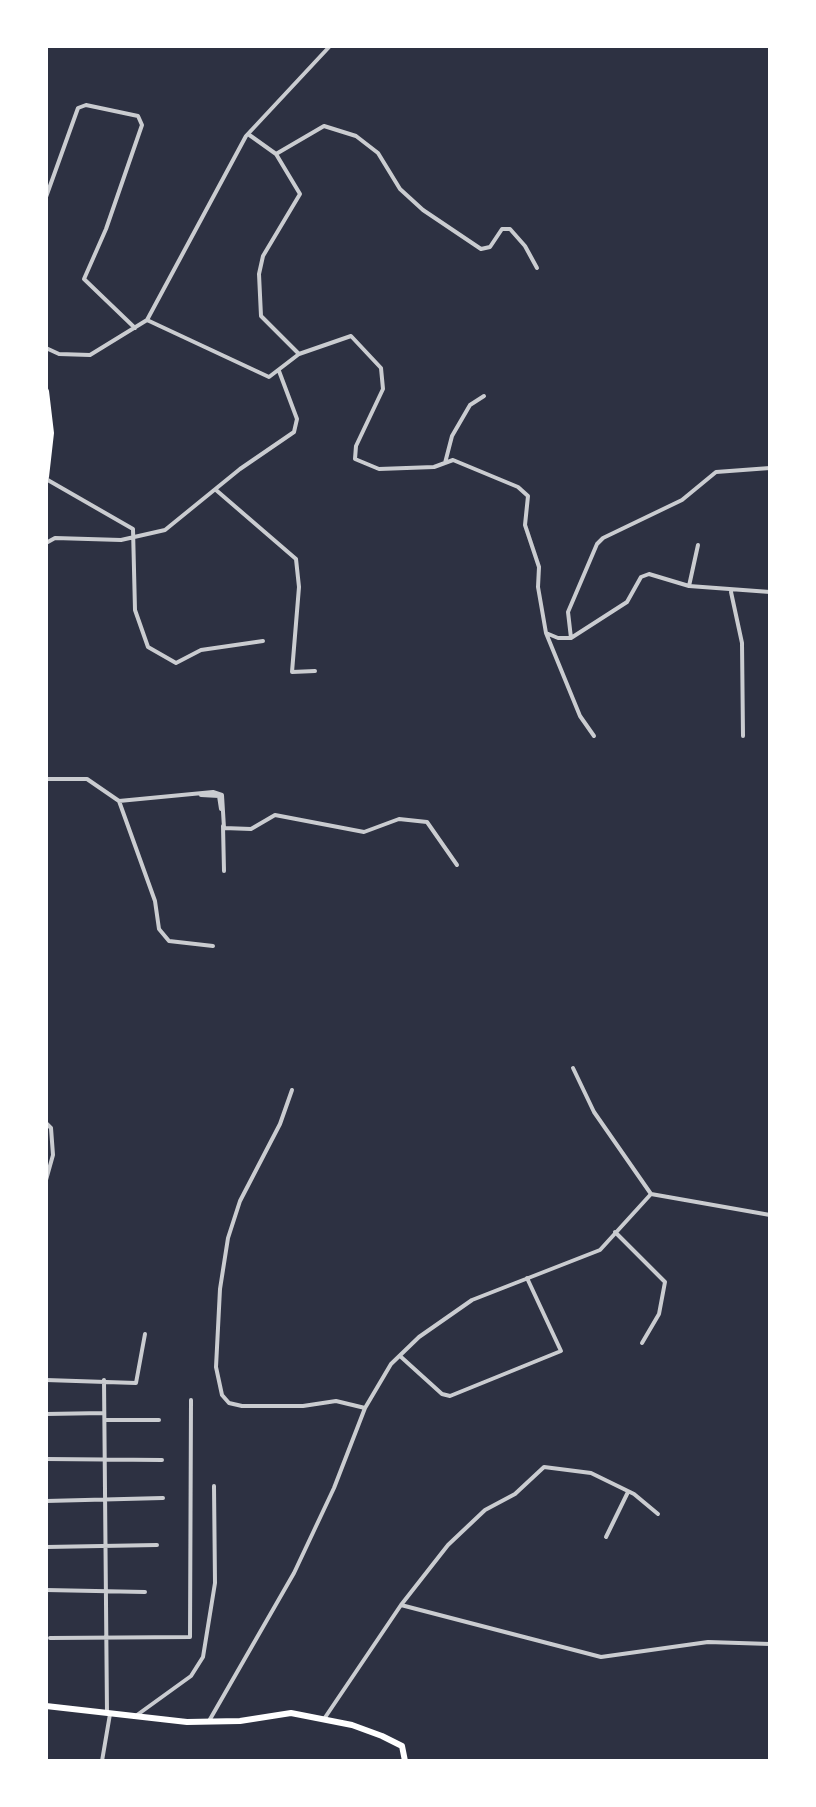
<!DOCTYPE html>
<style>
body{margin:0}
#map{position:relative;width:816px;height:1807px;overflow:hidden;background:#2d3142;font-family:"Noto Sans",sans-serif}
canvas{display:block}
.frame{position:absolute;inset:0;border:48px solid #fff;pointer-events:none}
</style>
<div id="map">
<canvas width="816" height="1807"></canvas>
<div class="frame"></div>
</div>
<script>
const g = document.querySelector('canvas').getContext('2d');
g.lineJoin = 'round';
const toPath = rows => new Path2D(rows.map(r => 'M' + r).join(''));
function strokePath(path, color, width, dash) { g.strokeStyle = color; g.lineWidth = width; g.lineCap = dash ? 'butt' : 'round'; g.setLineDash(dash || []); g.stroke(path); }
strokePath(toPath([
 [248,134,276,154,324,126,356,136,378,153,400,189,423,210,481,249,490,247,502,229,510,229,525,246,537,268],
 [276,154,300,194,263,256,259,274,261,316,299,354],
 [46,197,78,108,86,105,138,116,142,125,106,229,84,279,135,328],
 [147,320,269,377,299,354,351,336,381,368,383,389,356,446,355,459,379,469,434,467,453,460,518,487,528,496,525,525,539,567,538,587,546,633,558,638,571,638,627,602,641,577,649,574,689,586,770,592],
 [46,348,59,354,90,355,147,320,246,136,330,46],
 [445,463,452,436,470,405,484,396],
 [46,479,133,529,135,610,148,647,176,663,201,650,263,641],
 [216,490,296,559,299,587,292,672,315,671],
 [46,543,55,538,121,540,165,530,240,469,294,432,297,419,279,371],
 [689,586,698,545],
 [731,592,742,643,743,736],
 [546,633,580,716,594,736],
 [571,638,568,612,597,544,603,538,682,500,716,472,770,468],
 [46,779,87,779,119,801,155,901,159,929,169,941,213,946],
 [201,795,219,796,221,809],
 [119,801,213,792,222,795,224,828,251,829,275,815,364,832,399,819,427,822,457,865],
 [223,826,224,871],
 [573,1068,594,1112,651,1194],
 [292,1090,280,1124,240,1201,228,1238,220,1289,216,1367,222,1395,229,1403,242,1406,303,1406,336,1401,365,1408],
 [46,1123,51,1128,53,1155,46,1180],
 [615,1232,665,1282,659,1314,642,1343],
 [400,1356,442,1394,450,1396,561,1351,527,1278],
 [46,1380,136,1383,145,1334],
 [104,1380,107,1713],
 [46,1414,104,1413],
 [105,1420,159,1420],
 [46,1459,162,1460],
 [46,1501,163,1498],
 [606,1537,628,1492],
 [46,1547,157,1545],
 [46,1590,145,1592],
 [401,1605,601,1657,708,1642,770,1644],
 [50,1638,190,1637,191,1400],
 [137,1715,191,1676,203,1657,215,1583,214,1486],
 [324,1719,401,1605,448,1545,485,1510,515,1494,544,1467,591,1473,634,1494,658,1514],
 [209,1721,294,1573,334,1488,365,1408,391,1364,419,1337,472,1300,600,1250,651,1194,770,1215],
 [102,1761,110,1714]
]), '#caccd0', 4);
strokePath(toPath([
 [46,391,51,433,46,477],
 [46,1706,187,1722,240,1721,291,1713,352,1725,382,1736,402,1746,405,1761]
]), '#fff', 6);
</script>
